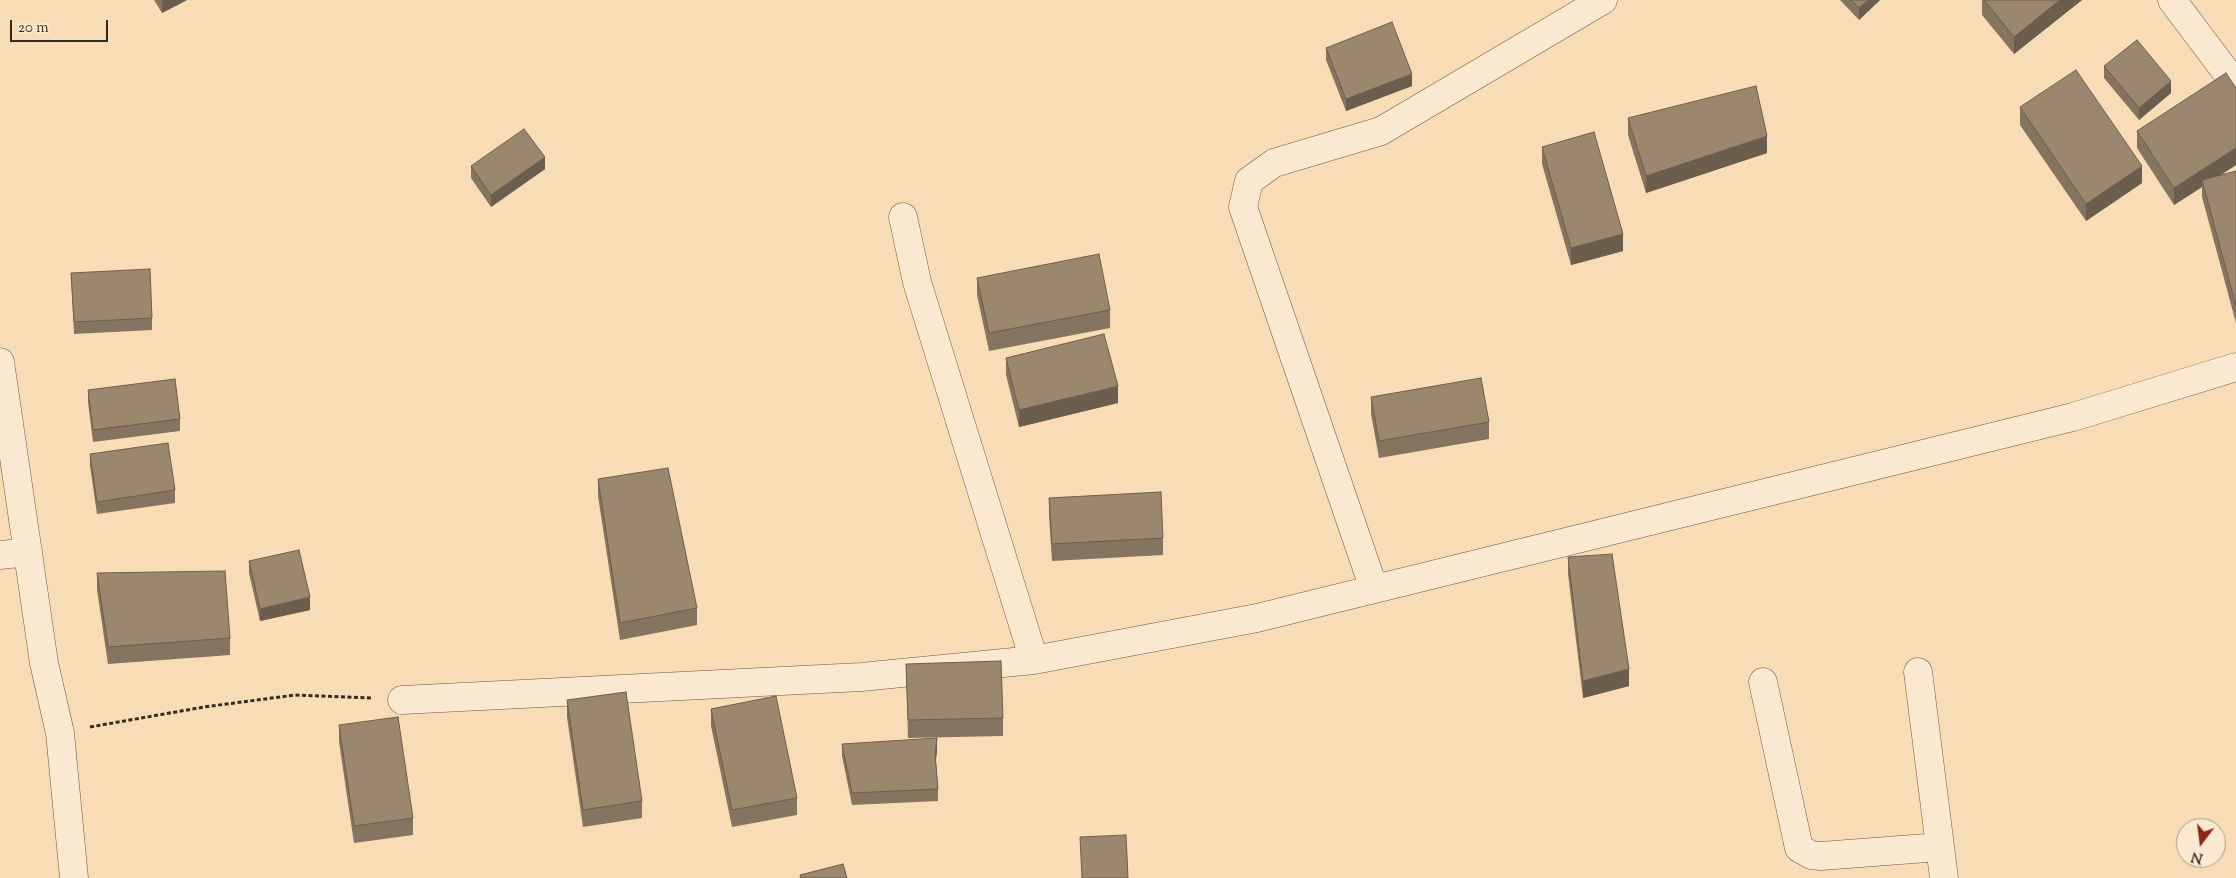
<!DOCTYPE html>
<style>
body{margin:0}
#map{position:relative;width:2236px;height:878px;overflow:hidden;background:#f8dcb6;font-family:"Sorts Mill Goudy",serif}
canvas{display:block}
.north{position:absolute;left:2176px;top:818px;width:50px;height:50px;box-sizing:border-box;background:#fae8d0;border:1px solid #ac9c8a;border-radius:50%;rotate:195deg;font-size:14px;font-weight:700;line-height:20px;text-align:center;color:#362b20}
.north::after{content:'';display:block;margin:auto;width:18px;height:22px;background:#8f2418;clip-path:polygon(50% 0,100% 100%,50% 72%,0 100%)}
.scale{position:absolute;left:10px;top:20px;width:98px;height:22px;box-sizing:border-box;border:2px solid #362b20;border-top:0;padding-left:6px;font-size:15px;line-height:18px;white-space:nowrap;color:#362b20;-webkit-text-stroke:4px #fae8d0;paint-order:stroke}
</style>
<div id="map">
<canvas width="2236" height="878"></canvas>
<div class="north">N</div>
<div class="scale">20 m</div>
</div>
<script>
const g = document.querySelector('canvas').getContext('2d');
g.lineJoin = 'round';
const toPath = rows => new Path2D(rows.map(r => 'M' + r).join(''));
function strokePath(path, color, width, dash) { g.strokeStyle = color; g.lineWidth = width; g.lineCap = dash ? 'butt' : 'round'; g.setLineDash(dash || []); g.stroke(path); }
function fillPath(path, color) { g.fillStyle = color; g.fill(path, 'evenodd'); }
const minor = toPath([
 [2172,0,2236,85],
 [903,217,917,282,1034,660],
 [0,362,44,663,60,733,74,878],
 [0,555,28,552],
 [1374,589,1243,207,1249,181,1274,163,1381,131,1603,0],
 [1918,672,1944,878],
 [1763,682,1799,848,1811,855,1821,856,1940,847],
 [402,700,861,677,1034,660,1257,618,2073,417,2236,367]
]);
strokePath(minor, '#665746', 29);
strokePath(toPath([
 [90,727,204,707,295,695,371,698]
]), '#362b20', 3, [4, 2.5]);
strokePath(minor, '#fae8d0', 28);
fillPath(toPath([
 [154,0,187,0,162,13],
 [1840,0,1880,0,1859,20],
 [1982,0,2082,0,2014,54,1982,15],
 [1326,48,1412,86,1346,111,1326,60],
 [2104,66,2171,93,2139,120,2104,78],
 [2236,88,2236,165,2221,175,2236,171,2236,323,2202,197,2202,187,2174,205,2137,148,2137,131],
 [2020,107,2142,183,2086,221,2020,125],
 [1628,118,1767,153,1646,193,1628,135],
 [1542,147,1623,251,1571,265,1542,164],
 [471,166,545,169,491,207,471,178],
 [71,273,152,318,152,330,74,334],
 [977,278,1110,310,1110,328,989,351,977,295],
 [1006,358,1118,403,1019,427,1006,375],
 [88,390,180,419,180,431,93,442,88,402],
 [1371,397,1489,422,1489,439,1379,458,1371,414],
 [90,454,175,490,175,503,97,514,90,466],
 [598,479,697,608,697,625,620,640,598,496],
 [1049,498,1163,538,1163,555,1052,561,1049,515],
 [1568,557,1629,686,1583,698,1568,574],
 [249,561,310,610,260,621,249,573],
 [97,573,230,638,230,655,108,664,97,590],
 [906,664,1003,718,1003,736,908,738],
 [567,700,642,801,642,818,583,827,567,717],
 [711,709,797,798,797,815,732,827,711,726],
 [339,725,413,818,413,835,354,843,339,742],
 [842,744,937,750,936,761,938,789,938,801,852,805,842,756]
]), '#85745f');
fillPath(toPath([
 [164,0,187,0,162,13,162,1],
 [1868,0,1880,0,1859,20,1859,8],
 [2060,0,2082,0,2014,54,2014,37],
 [1412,74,1412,86,1346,111,1346,99],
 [2171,81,2171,93,2139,120,2139,108],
 [1767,136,1767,153,1646,193,1646,176],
 [2236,148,2236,165,2203,186,2202,180,2202,187,2174,205,2174,188],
 [545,157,545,169,491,207,491,195],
 [2142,166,2142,183,2086,221,2086,204],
 [1623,234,1623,251,1571,265,1571,248],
 [1118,386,1118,403,1019,427,1019,410],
 [310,597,310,610,260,621,260,609],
 [1629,669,1629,686,1583,698,1583,681],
 [937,738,937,750,935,766,935,754]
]), '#6c5e4d');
const building = toPath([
 [1851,0,1868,0,1859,8,1851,0],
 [1984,0,2060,0,2014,37,1984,0],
 [1392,22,1412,74,1346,99,1326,48,1392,22],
 [2137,40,2171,81,2139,108,2104,66,2137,40],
 [2076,70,2142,166,2086,204,2020,107,2076,70],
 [2226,73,2236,88,2236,148,2174,188,2137,131,2226,73],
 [1756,86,1767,136,1646,176,1628,118,1756,86],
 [524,129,545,157,491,195,471,166,524,129],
 [1594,132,1623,234,1571,248,1542,147,1594,132],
 [2236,171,2236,306,2202,180,2236,171],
 [1099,254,1110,310,989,333,977,278,1099,254],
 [150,269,152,318,74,322,71,273,150,269],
 [1104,334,1118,386,1019,410,1006,358,1104,334],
 [1481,378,1489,422,1379,441,1371,397,1481,378],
 [175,379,180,419,93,430,88,390,175,379],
 [168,443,175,490,97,502,90,454,168,443],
 [668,468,697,608,620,623,598,479,668,468],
 [1161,492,1163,538,1052,544,1049,498,1161,492],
 [299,550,310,597,260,609,249,561,299,550],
 [1612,554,1629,669,1583,681,1568,557,1612,554],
 [225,571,230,638,108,647,97,573,225,571],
 [1001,661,1003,718,908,720,906,664,1001,661],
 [626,692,642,801,583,810,567,700,626,692],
 [776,696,797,798,732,810,711,709,776,696],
 [398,717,413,818,354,826,339,725,398,717],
 [937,738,935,754,938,789,852,793,842,744,937,738],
 [1126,835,1128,878,1082,878,1080,837,1126,835],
 [843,864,847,878,801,878,800,875,843,864]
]);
fillPath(building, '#9b876e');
strokePath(building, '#6c5e4d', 1);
</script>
